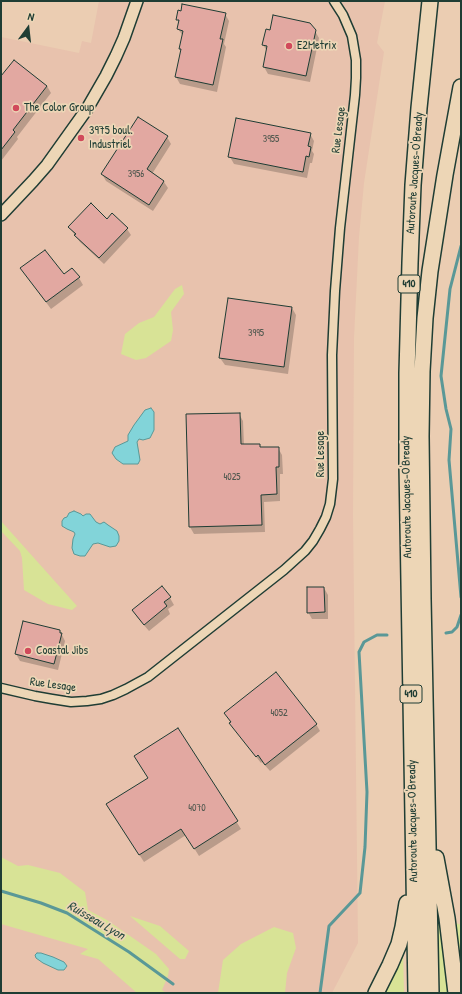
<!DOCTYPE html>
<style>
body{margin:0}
#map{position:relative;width:462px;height:994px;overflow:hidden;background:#ebcdb2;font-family:"Patrick Hand",sans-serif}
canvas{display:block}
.frame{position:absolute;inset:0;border:2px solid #1f3d34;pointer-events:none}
.north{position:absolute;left:8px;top:8px;width:40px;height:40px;-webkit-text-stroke:3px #edd6b6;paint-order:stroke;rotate:15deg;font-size:11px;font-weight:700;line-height:16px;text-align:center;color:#1f3d34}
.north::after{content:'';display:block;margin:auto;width:14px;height:18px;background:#1f3d34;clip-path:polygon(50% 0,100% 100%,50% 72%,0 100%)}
</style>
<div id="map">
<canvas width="462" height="994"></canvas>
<div class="frame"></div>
<div class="north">N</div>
</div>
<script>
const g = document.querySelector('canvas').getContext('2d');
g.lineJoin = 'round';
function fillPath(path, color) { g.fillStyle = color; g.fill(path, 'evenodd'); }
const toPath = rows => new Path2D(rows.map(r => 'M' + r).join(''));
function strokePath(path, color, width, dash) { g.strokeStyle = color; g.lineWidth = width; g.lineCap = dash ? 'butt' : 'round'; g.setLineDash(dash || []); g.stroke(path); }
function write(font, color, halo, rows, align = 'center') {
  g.font = font + ' "Patrick Hand",sans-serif'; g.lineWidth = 3.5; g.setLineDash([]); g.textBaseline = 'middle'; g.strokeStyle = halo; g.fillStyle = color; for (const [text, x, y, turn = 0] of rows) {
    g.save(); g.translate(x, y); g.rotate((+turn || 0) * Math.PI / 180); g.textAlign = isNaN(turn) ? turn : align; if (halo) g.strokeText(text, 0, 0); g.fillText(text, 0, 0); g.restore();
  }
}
fillPath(toPath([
 [99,1,385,1,377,43,384,52,364,183,359,237,354,338,353,515,358,943,332,993,1,993,1,37,79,53,82,41,91,43]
]), '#e8c2ad');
fillPath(toPath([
 [182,285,184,294,171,312,173,330,171,341,146,358,136,360,121,354,125,334,139,323,154,317,175,289],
 [1,521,77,606,72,610,48,604,24,590,22,558,20,551,1,531],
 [1,857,18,866,28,865,60,873,85,892,88,910,107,920,156,954,169,969,168,976,162,990,166,993,137,993,98,959,80,954,88,949,1,924],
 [436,888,451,993,440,993],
 [130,916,160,926,189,951,185,959,180,959],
 [453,922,461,925,461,979],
 [274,927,293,933,296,948,287,973,285,993,218,993,223,960,241,944],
 [403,949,404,993,381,993]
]), '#d8e396');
const water = toPath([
 [151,408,154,412,154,430,150,438,143,440,139,439,137,442,140,460,138,464,123,464,116,459,112,453,115,447,128,441,128,435,134,425,145,410,151,408],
 [74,511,81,514,83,516,86,514,90,514,96,522,100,524,104,522,108,525,117,531,119,536,119,541,116,546,110,547,98,543,93,544,85,556,80,556,74,554,72,548,73,539,75,534,74,532,67,529,62,526,62,521,64,518,67,517,69,513,74,511],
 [37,953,41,953,53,957,64,962,67,966,64,970,58,970,43,963,36,958,35,955,37,953]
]);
fillPath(water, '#82d4d9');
strokePath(water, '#5a9897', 1);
fillPath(toPath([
 [225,14,229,21,224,44,226,47,217,92,180,84,176,77,182,52,180,49,183,36,178,29,179,22,177,19],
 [315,31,319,38,310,82,268,74,264,67,267,51,263,45],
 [14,61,47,86,51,93,17,137,18,139,1,161,1,78],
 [310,134,314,141,312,151,314,154,312,163,310,163,307,178,234,164,230,157],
 [167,137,171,144,152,174,164,182,168,188,153,211,106,181,102,174],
 [107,220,127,229,131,235,104,264,80,242,69,227],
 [22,269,79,278,83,285,51,309,26,275],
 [292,308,296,315,288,374,225,365,220,358],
 [239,414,243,421,244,445,259,445,261,448,278,448,282,455,283,474,280,474,280,501,264,502,265,532,194,534,190,527],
 [162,587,170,598,174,605,168,609,170,614,149,631,137,617,133,610],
 [324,588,328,595,328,619,312,619,308,612],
 [60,631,65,641,58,670,20,661,16,654],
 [225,713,316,724,320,731,270,771,262,762,261,763,235,730],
 [178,729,241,829,199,856,186,835,144,862,111,811,149,778]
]), '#0003');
strokePath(toPath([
 [461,246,450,289,441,376,446,409,451,429,449,460,461,597],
 [446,633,452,632,457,627,461,615],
 [1,891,41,903,67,913,129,952,173,984],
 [320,993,329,926,360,893,365,847,367,792,359,652,364,642,377,635,387,635]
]), '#5a9897', 3);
const building = toPath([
 [182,4,226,13,220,39,223,39,213,85,175,77,181,49,179,49,183,31,177,29,179,20,176,20,178,10,181,11,182,4],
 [273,15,310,23,316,30,306,76,263,67,267,46,262,45,266,29,270,30,273,15],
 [14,60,47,86,13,130,15,132,1,150,1,76,14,60],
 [138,117,168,136,147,169,164,181,149,205,101,174,138,117],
 [236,118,311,133,308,146,311,147,309,157,306,156,303,172,228,157,236,118],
 [91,203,107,219,112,213,128,228,99,258,74,235,76,234,68,227,91,203],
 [45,250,64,274,72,268,80,277,46,302,20,268,45,250],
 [228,298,292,307,284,367,219,358,228,298],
 [240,413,241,444,260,444,260,447,279,447,279,467,276,467,277,494,261,495,262,525,189,527,186,414,240,413],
 [162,586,171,597,164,602,167,606,144,625,132,610,162,586],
 [307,587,324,587,325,612,307,613,307,587],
 [23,621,60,630,60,633,62,633,54,664,15,654,23,621],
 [276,672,317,724,265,765,258,755,256,757,229,723,231,722,224,713,276,672],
 [178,728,238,821,194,849,181,829,139,855,106,804,148,778,134,756,178,728]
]);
fillPath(building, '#e2a8a1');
strokePath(building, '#1f3d34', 1);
const street = toPath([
 [1,688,35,696,52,699,71,702,87,701,101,699,113,695,126,689,148,677,284,570,305,551,313,541,320,529,326,517,330,504,333,479,332,355,335,291,340,228,355,95,356,78,356,60,352,36,343,15,334,1]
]);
const secondary = toPath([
 [1,215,33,181,47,165,87,109,106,76,116,56,124,38,137,1]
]);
const highway = toPath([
 [436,858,447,918,456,993],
 [376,993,390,965,399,944,403,927,407,903],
 [416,993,407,465,407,373,410,263,413,185,419,108,430,1],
 [431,993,423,599,421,436,422,371,425,318,430,271,445,175,461,87]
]);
strokePath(street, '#1f3d34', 11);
strokePath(secondary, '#1f3d34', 14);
strokePath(highway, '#1f3d34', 18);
strokePath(street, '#edd6b6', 8);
strokePath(secondary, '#edd6b6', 11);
strokePath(highway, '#edd6b6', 15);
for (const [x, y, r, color] of [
 [289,46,4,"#d1495b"],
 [16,108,4,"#d1495b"],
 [81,138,4,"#d1495b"],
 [28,651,4,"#d1495b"]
]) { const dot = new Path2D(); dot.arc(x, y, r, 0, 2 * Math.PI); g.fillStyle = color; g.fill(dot); strokePath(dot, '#edd6b6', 1.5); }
write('10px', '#50584f', null, [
 ["3955",271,139],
 ["3956",136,174],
 ["3995",256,333],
 ["4025",232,477],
 ["4052",279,713],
 ["4070",197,808]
]);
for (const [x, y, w] of [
 [409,284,22],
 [411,694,22]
]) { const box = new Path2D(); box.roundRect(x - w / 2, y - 9, w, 18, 3); g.fillStyle = '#edd6b6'; g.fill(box); strokePath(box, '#1f3d34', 1); }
write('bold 11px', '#1f3d34', null, [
 ["410",409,284],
 ["410",411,694]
]);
write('12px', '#1f3d34', '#edd6b6', [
 ["E2Metrix",297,46],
 ["The Color Group",24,108],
 ["3975 boul.",89,131],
 ["Industriel",89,145],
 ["Coastal Jibs",36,651]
], 'left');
write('12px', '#1f3d34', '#edd6b6', [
 ["Rue Lesage",339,130,-83],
 ["Autoroute Jacques-O'Bready",415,173,-86],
 ["Rue Lesage",321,454,-90],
 ["Autoroute Jacques-O'Bready",407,497,-91],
 ["Rue Lesage",53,685,8],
 ["Autoroute Jacques-O'Bready",413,821,-91]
]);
write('italic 13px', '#294c44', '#edd6b6', [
 ["Ruisseau Lyon",96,921,30]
]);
</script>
